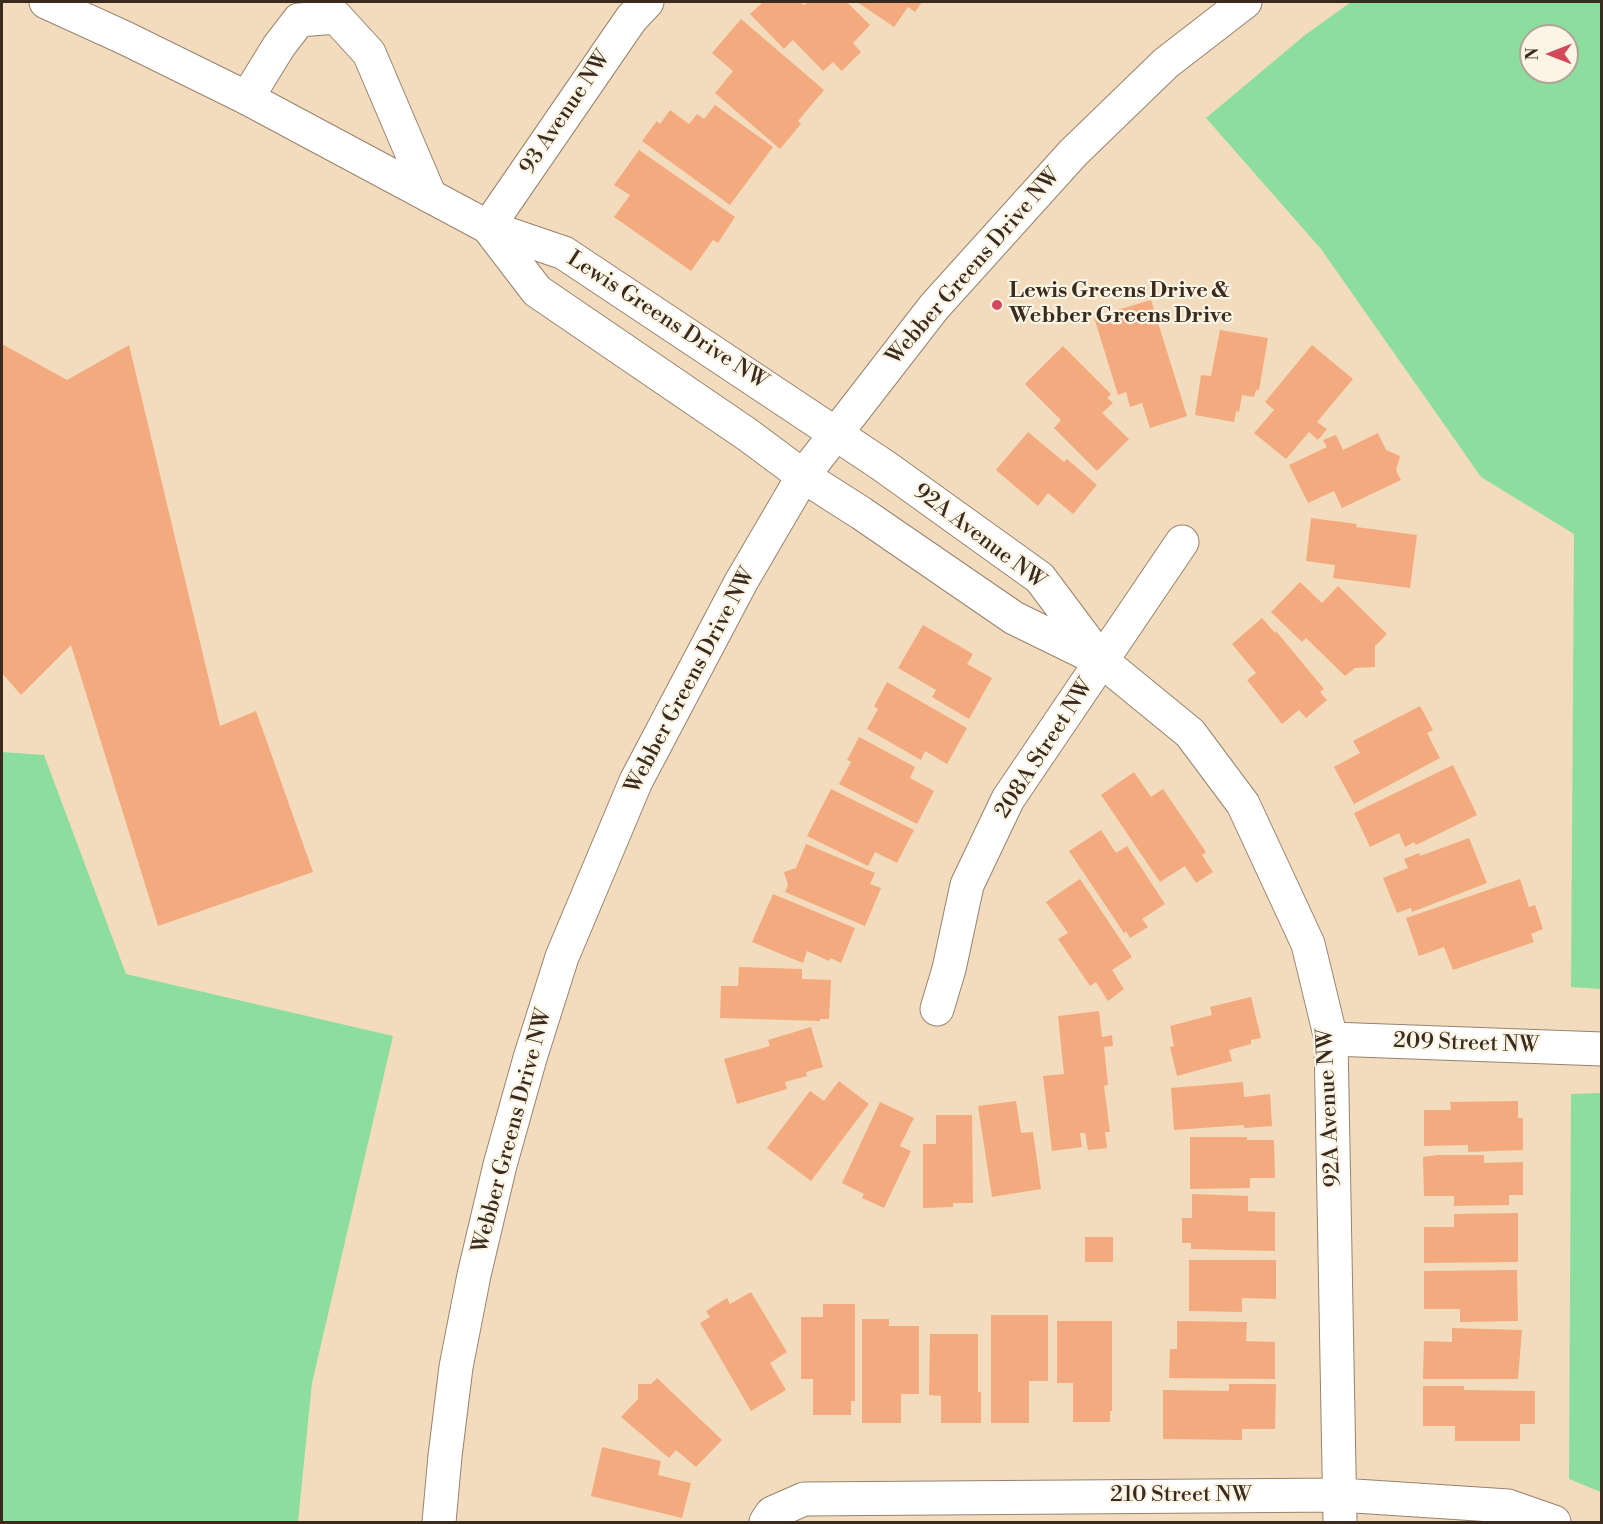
<!DOCTYPE html>
<style>
body{margin:0}
#map{position:relative;width:1603px;height:1524px;overflow:hidden;background:#f3dcbd;font-family:"Libre Bodoni",serif}
canvas{display:block}
.frame{position:absolute;inset:0;border:3px solid #3b2a1e;pointer-events:none}
.north{position:absolute;left:1519px;top:24px;width:60px;height:60px;box-sizing:border-box;background:#fcf5e5;border:2px solid #afa495;border-radius:50%;rotate:270deg;font-size:16px;font-weight:700;line-height:24px;text-align:center;color:#3b2a1e}
.north::after{content:'';display:block;margin:auto;width:21px;height:27px;background:#d1495b;clip-path:polygon(50% 0,100% 100%,50% 72%,0 100%)}
</style>
<div id="map">
<canvas width="1603" height="1524"></canvas>
<div class="frame"></div>
<div class="north">N</div>
</div>
<script>
const g = document.querySelector('canvas').getContext('2d');
g.lineJoin = 'round';
function fillPath(path, color) { g.fillStyle = color; g.fill(path, 'evenodd'); }
const toPath = rows => new Path2D(rows.map(r => 'M' + r).join(''));
function strokePath(path, color, width, dash) { g.strokeStyle = color; g.lineWidth = width; g.lineCap = dash ? 'butt' : 'round'; g.setLineDash(dash || []); g.stroke(path); }
function write(font, color, halo, rows, align = 'center') {
  g.font = font + ' "Libre Bodoni",serif'; g.lineWidth = 4.5; g.setLineDash([]); g.textBaseline = 'middle'; g.strokeStyle = halo; g.fillStyle = color; for (const [text, x, y, turn = 0] of rows) {
    g.save(); g.translate(x, y); g.rotate((+turn || 0) * Math.PI / 180); g.textAlign = isNaN(turn) ? turn : align; if (halo) g.strokeText(text, 0, 0); g.fillText(text, 0, 0); g.restore();
  }
}
fillPath(toPath([
 [1351,2,1601,2,1601,989,1571,987,1574,534,1481,477,1321,249,1206,118,1305,35],
 [1531,36,1567,36,1567,72,1531,72],
 [2,752,44,755,126,974,393,1036,312,1383,298,1522,2,1522],
 [1601,1093,1602,1093,1601,1492,1569,1479,1571,1094]
]), '#8dde9e');
fillPath(toPath([
 [763,2,800,2,804,5,808,2,847,2,870,25,853,43,861,52,842,71,833,62,823,71,793,40,784,49,750,14],
 [857,2,922,2,915,12,908,7,894,27],
 [741,19,824,90,798,121,801,124,780,149,715,93,733,71,712,53],
 [715,105,773,147,730,205,642,141,657,121,660,124,670,110,689,124,697,114,704,119],
 [639,150,735,217,718,243,713,240,691,271,614,217,630,195,614,185],
 [1151,300,1187,416,1150,428,1142,403,1130,407,1126,392,1118,395,1094,317],
 [1220,330,1268,338,1259,390,1256,390,1254,397,1242,395,1239,412,1236,411,1234,422,1195,415,1201,375,1211,376],
 [2,344,67,380,129,345,220,726,256,711,313,872,158,926,71,645,21,695,2,673],
 [1312,345,1353,379,1317,422,1327,429,1318,440,1309,432,1286,459,1254,433,1274,410,1265,402],
 [1063,346,1111,394,1107,398,1113,403,1102,413,1129,439,1097,471,1054,428,1061,420,1025,384],
 [1028,432,1064,462,1067,459,1097,485,1073,514,1048,493,1038,506,996,470],
 [1378,433,1386,450,1400,456,1396,470,1401,480,1342,508,1334,491,1308,503,1289,465,1327,447,1323,440,1336,435,1343,450],
 [1311,518,1357,524,1356,527,1417,535,1410,588,1333,578,1335,565,1306,561],
 [1300,582,1322,603,1338,586,1387,634,1375,646,1375,667,1355,668,1345,676,1306,638,1302,642,1271,612],
 [1262,618,1275,633,1276,631,1324,689,1320,692,1327,700,1306,718,1299,710,1282,724,1247,680,1256,673,1232,644],
 [923,625,973,654,967,664,992,678,969,719,932,697,936,690,898,668],
 [887,682,967,728,947,764,925,751,921,760,867,729,878,709,874,706],
 [1420,706,1433,730,1427,733,1440,758,1354,804,1334,767,1360,753,1353,741],
 [859,737,915,767,910,778,934,791,917,824,839,784,851,762,847,760],
 [1453,765,1477,815,1416,845,1414,842,1405,847,1399,833,1370,847,1354,813],
 [1134,772,1151,797,1163,789,1206,852,1202,855,1213,872,1196,883,1185,866,1160,882,1101,795],
 [831,789,914,830,897,863,875,852,868,866,807,836],
 [1101,830,1116,853,1127,846,1165,904,1142,919,1148,927,1130,938,1126,931,1124,933,1069,851],
 [1469,838,1487,883,1412,912,1411,908,1397,913,1383,878,1408,868,1404,859,1419,853,1420,856],
 [806,844,875,873,870,884,881,888,865,926,785,892,788,885,784,872,796,868],
 [1080,879,1132,957,1112,970,1124,989,1108,1001,1096,982,1090,986,1058,939,1068,933,1046,902],
 [1520,879,1529,907,1535,905,1543,929,1531,934,1534,942,1453,970,1444,947,1419,956,1406,918],
 [773,894,855,928,841,963,831,958,829,961,807,951,803,963,752,942],
 [739,967,802,969,802,979,831,980,829,1019,820,1019,820,1021,720,1018,721,986,738,986],
 [1251,997,1261,1038,1251,1040,1251,1044,1229,1050,1232,1061,1177,1076,1170,1047,1174,1046,1170,1026,1212,1015,1210,1007],
 [1099,1011,1102,1037,1112,1035,1113,1046,1104,1047,1108,1085,1104,1086,1110,1132,1105,1132,1107,1148,1088,1150,1085,1133,1080,1133,1082,1147,1052,1151,1043,1076,1064,1074,1058,1016],
 [811,1027,823,1067,806,1072,807,1076,785,1082,787,1089,737,1104,724,1059,770,1046,768,1040],
 [839,1081,869,1104,811,1181,767,1148,810,1091,824,1101],
 [1243,1082,1244,1097,1270,1094,1272,1126,1244,1128,1244,1125,1174,1130,1171,1088],
 [1016,1101,1021,1133,1033,1132,1041,1189,992,1197,978,1106],
 [1518,1101,1518,1118,1523,1118,1523,1150,1468,1152,1468,1145,1424,1146,1424,1110,1451,1110,1450,1102],
 [880,1102,914,1118,900,1146,911,1151,884,1208,862,1198,864,1194,842,1183],
 [936,1115,972,1115,973,1203,953,1203,953,1207,923,1208,923,1144,936,1144],
 [1190,1137,1247,1137,1247,1140,1274,1140,1275,1178,1250,1178,1250,1188,1190,1189],
 [1438,1155,1484,1155,1484,1163,1523,1162,1523,1195,1509,1195,1509,1205,1454,1206,1454,1196,1424,1196,1423,1157],
 [1192,1194,1248,1196,1248,1211,1275,1212,1275,1251,1191,1249,1191,1243,1182,1243,1182,1218,1192,1218],
 [1518,1213,1518,1262,1424,1263,1424,1227,1454,1227,1454,1214],
 [1085,1237,1113,1237,1113,1262,1085,1262],
 [1189,1260,1276,1260,1276,1299,1242,1298,1242,1312,1189,1311],
 [1517,1270,1518,1321,1460,1322,1460,1309,1424,1309,1424,1271],
 [751,1292,787,1352,770,1363,786,1390,751,1411,700,1323,710,1317,706,1311,727,1298,730,1304],
 [823,1304,855,1304,855,1401,851,1401,851,1415,813,1415,813,1379,801,1379,801,1317,823,1317],
 [991,1315,1048,1315,1048,1381,1029,1381,1029,1423,991,1423],
 [862,1319,889,1319,889,1326,919,1326,919,1394,901,1394,901,1423,862,1423],
 [1057,1321,1112,1321,1112,1411,1110,1411,1110,1422,1073,1422,1073,1383,1057,1383],
 [1177,1321,1247,1322,1246,1341,1275,1342,1275,1379,1169,1378,1170,1349,1177,1349],
 [1452,1328,1522,1330,1518,1379,1423,1379,1424,1341,1452,1342],
 [930,1334,978,1334,978,1392,981,1392,981,1423,941,1423,941,1396,929,1395],
 [657,1378,722,1440,696,1467,676,1450,669,1458,621,1417,638,1399,638,1384,651,1384],
 [1229,1384,1276,1384,1275,1429,1242,1429,1242,1440,1163,1439,1163,1390,1229,1391],
 [1423,1386,1464,1386,1464,1390,1535,1391,1535,1424,1520,1424,1520,1441,1455,1441,1455,1426,1423,1426],
 [602,1447,661,1461,658,1475,691,1483,682,1518,591,1496]
]), '#f3aa7e');
const street = toPath([
 [247,98,279,46,299,20,336,17,369,53,430,196],
 [488,227,631,19,647,2],
 [836,434,884,466,1040,578,1099,657],
 [803,476,861,513,1014,618,1102,661,1190,733,1243,804,1308,944,1331,1039,1340,1522],
 [937,1009,949,969,967,885,1008,799,1182,542],
 [1331,1039,1602,1049],
 [766,1522,772,1513,804,1499,1340,1495,1508,1506,1554,1522]
]);
const secondary = toPath([
 [46,2,125,38,247,98,488,227,564,253,836,434],
 [488,227,537,291,748,435,803,476],
 [439,1522,445,1456,456,1367,474,1275,500,1165,530,1058,562,957,636,781,741,582,803,476,934,307,1073,153,1166,63,1245,2]
]);
strokePath(street, '#97836e', 35);
strokePath(secondary, '#97836e', 35);
strokePath(street, '#fff', 33);
strokePath(secondary, '#fff', 33);
for (const [x, y, r, color] of [
 [997,305,6,"#d1495b"]
]) { const dot = new Path2D(); dot.arc(x, y, r, 0, 2 * Math.PI); g.fillStyle = color; g.fill(dot); strokePath(dot, '#fcf5e5', 2); }
write('22px', '#3b2a1e', '#fcf5e5', [
 ["93 Avenue NW",566,113,-56],
 ["Webber Greens Drive NW",974,267,-49],
 ["Lewis Greens Drive NW",667,321,33],
 ["92A Avenue NW",979,537,37],
 ["Webber Greens Drive NW",691,681,-62],
 ["208A Street NW",1045,749,-57],
 ["209 Street NW",1466,1044,2],
 ["92A Avenue NW",1330,1108,-93],
 ["Webber Greens Drive NW",513,1131,-75],
 ["210 Street NW",1181,1496]
]);
write('bold 22px', '#3b2a1e', '#fcf5e5', [
 ["Lewis Greens Drive &",1009,292],
 ["Webber Greens Drive",1009,317]
], 'left');
</script>
